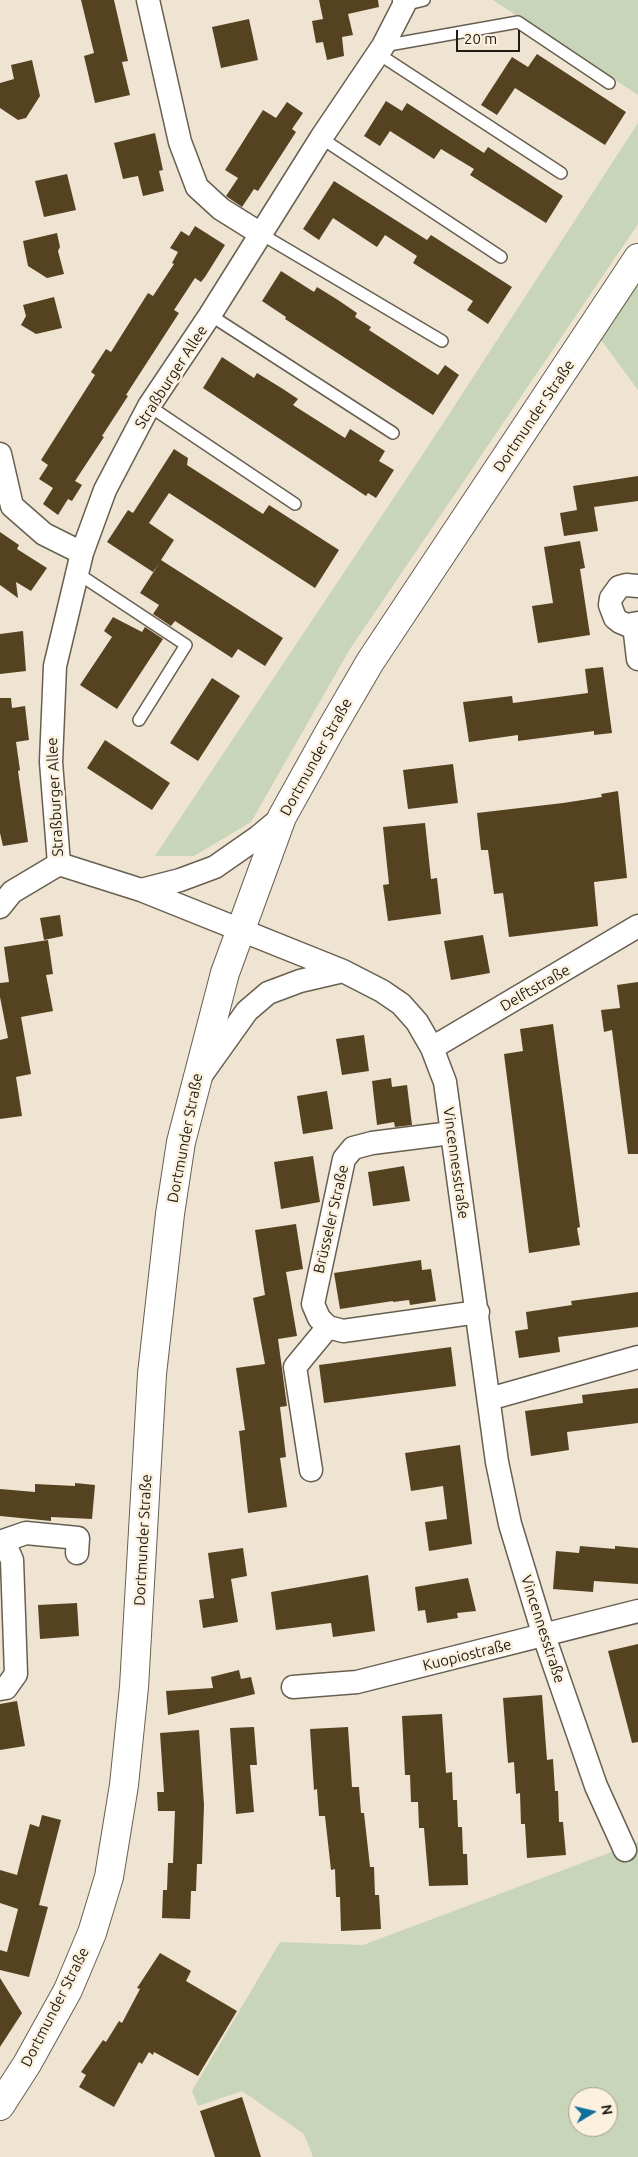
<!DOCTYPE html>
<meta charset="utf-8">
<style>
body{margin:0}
#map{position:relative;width:638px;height:2157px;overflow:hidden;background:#efe4d2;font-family:Ubuntu,sans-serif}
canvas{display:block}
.north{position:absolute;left:568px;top:2087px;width:50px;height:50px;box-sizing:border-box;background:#fcf1df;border:1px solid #a49c8e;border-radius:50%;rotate:81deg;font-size:14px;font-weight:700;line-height:20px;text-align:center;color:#1f1c15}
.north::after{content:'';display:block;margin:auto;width:18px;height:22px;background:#0f709d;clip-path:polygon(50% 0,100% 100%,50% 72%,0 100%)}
.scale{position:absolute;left:456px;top:30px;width:64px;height:22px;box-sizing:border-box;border:2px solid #1f1c15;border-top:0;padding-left:6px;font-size:15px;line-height:18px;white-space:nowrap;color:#1f1c15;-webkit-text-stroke:4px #fcf1df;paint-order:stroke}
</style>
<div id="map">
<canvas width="638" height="2157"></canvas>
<div class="north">N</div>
<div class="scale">20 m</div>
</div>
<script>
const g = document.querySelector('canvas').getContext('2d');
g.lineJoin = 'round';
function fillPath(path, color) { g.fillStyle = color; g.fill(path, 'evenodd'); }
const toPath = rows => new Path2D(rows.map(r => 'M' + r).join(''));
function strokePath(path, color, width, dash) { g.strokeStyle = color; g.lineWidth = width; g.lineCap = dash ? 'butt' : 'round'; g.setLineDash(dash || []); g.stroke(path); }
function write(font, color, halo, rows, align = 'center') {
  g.font = font + ' Ubuntu,sans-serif'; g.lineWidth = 5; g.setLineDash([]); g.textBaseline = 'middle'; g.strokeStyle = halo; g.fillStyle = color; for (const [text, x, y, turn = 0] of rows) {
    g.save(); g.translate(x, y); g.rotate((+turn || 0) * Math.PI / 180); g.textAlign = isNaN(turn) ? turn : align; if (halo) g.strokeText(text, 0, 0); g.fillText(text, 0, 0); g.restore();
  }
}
fillPath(toPath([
 [493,0,638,0,638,95],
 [638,123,638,224,350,649,251,822,194,856,155,856,429,445],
 [638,258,638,390,593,329],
 [638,1842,638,2157,313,2157,304,2134,242,2091,198,2106,192,2091,280,1942,363,1945],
 [578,2097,608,2097,608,2127,578,2127]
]), '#c8d5b8');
fillPath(toPath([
 [81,0,114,0,128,61,122,62,130,95,95,103,84,56,94,53],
 [319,0,378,0,379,7,348,14,353,35,342,37,344,56,327,60,323,42,316,43,312,21,323,19],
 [249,19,258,60,221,68,212,27],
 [537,54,626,112,605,145,515,88,497,115,481,105,512,57,528,67],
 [32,60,40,96,26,118,18,120,0,108,0,83,14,79,11,65],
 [386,101,402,111,407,103,484,153,488,147,563,196,546,223,470,175,474,169,441,149,434,159,390,131,380,146,364,136],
 [287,102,303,113,292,129,296,132,258,191,254,189,242,207,226,196,238,178,225,170,263,110,276,118],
 [155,133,163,170,159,171,164,191,143,196,138,176,123,179,114,143],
 [67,174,76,210,44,217,35,181],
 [334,181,427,240,431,235,512,287,488,324,467,310,473,301,413,263,417,256,385,235,377,247,333,218,319,240,303,229],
 [195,226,225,245,205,277,201,282,195,278,174,310,179,313,126,395,128,396,102,436,104,437,75,481,82,485,72,501,68,499,58,515,43,504,53,488,39,479,48,465,41,460,95,375,91,372,106,349,111,352,148,293,153,296,174,264,172,263,178,252,170,248,181,231,189,236],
 [57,233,60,247,58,251,64,274,47,278,28,266,23,241],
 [281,271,314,292,317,287,338,300,357,313,355,317,371,327,369,330,438,375,445,365,459,375,433,415,285,319,286,317,262,301],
 [54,297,62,328,36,334,21,325,26,316,23,305],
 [222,357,254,378,257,373,283,389,298,399,293,405,345,438,350,429,385,451,379,461,394,470,376,498,368,493,366,496,203,388],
 [174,449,188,458,187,465,263,514,269,505,339,550,315,588,169,493,149,523,174,540,161,560,283,638,265,666,238,649,232,658,175,621,171,626,153,614,159,605,140,593,160,562,153,572,107,542,128,510,133,513],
 [638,476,638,501,594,507,598,531,564,536,560,513,577,510,573,486],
 [0,532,19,545,17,549,47,568,31,591,16,582,18,598,0,585],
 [580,541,585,568,580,569,590,635,538,643,532,606,553,603,544,547],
 [113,617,142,632,145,627,163,639,117,709,80,685,112,637,104,631],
 [23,631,26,671,0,674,0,634],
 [603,667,612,733,594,735,594,731,518,741,518,735,469,742,463,702,512,696,513,703,588,693,585,669],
 [212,678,240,696,198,761,170,743],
 [0,698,11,698,12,708,25,706,29,740,16,742,20,770,18,771,28,842,3,846,0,833],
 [105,740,170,783,152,810,87,768],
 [453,764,458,803,408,809,403,770],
 [618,791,627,878,594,882,598,926,509,937,503,893,494,894,488,850,481,850,477,813,563,803,602,797,601,794],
 [425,823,431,879,437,878,441,914,388,921,383,885,389,884,383,827],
 [60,915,63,936,44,940,40,918],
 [483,935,490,973,451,980,444,941],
 [48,940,53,974,46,975,53,1011,21,1017,31,1074,16,1077,22,1116,0,1119,0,1040,8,1038,0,997,0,983,9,982,4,947],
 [638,982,638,1154,628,1154,612,1030,604,1032,601,1010,620,1008,617,985],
 [553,1024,580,1227,577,1228,580,1245,529,1253,504,1054,523,1051,520,1029],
 [364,1035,369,1071,342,1075,336,1039],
 [391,1078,392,1087,407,1085,412,1125,395,1127,394,1122,377,1125,372,1081],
 [327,1091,333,1129,303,1134,297,1096],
 [313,1156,320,1202,281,1209,274,1162],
 [404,1166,410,1201,373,1206,368,1172],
 [296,1224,303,1269,286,1272,297,1336,278,1339,287,1406,280,1407,286,1457,280,1458,287,1507,248,1513,239,1431,245,1430,236,1368,265,1364,253,1298,265,1295,255,1230],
 [421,1260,422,1270,431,1269,436,1301,410,1305,409,1300,393,1302,393,1301,340,1309,334,1273],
 [638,1292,638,1327,558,1337,560,1352,519,1358,515,1331,528,1329,526,1312,572,1305,571,1301],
 [451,1347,456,1386,324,1403,319,1365],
 [638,1388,638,1423,567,1432,569,1450,531,1456,525,1411,583,1403,582,1395],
 [460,1445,472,1544,429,1551,425,1522,447,1519,443,1486,411,1491,405,1453],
 [75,1483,95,1485,92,1519,51,1517,51,1521,0,1516,0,1489,35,1492,35,1484,75,1486],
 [580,1546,615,1549,615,1546,638,1548,638,1584,594,1581,593,1592,553,1589,556,1551,579,1553],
 [243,1548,247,1576,231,1579,238,1622,203,1628,199,1600,214,1598,208,1553],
 [368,1575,375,1631,333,1637,331,1623,276,1630,271,1592],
 [468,1578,476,1611,457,1613,458,1618,427,1623,425,1610,418,1611,415,1587],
 [77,1603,79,1636,40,1639,38,1605],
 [638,1644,638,1742,632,1743,608,1651],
 [239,1670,241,1679,251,1677,255,1694,168,1715,166,1691,213,1688,211,1677],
 [542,1695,547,1760,553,1759,555,1791,558,1791,559,1822,563,1822,566,1855,527,1858,525,1824,521,1824,520,1793,516,1794,514,1762,508,1763,503,1698],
 [17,1701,25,1746,0,1750,0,1704],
 [442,1714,446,1773,452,1772,453,1800,457,1800,458,1827,462,1827,463,1854,467,1854,468,1885,429,1886,424,1828,419,1828,418,1802,411,1802,410,1775,405,1775,402,1716],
 [254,1727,257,1765,250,1765,254,1812,236,1814,230,1728],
 [348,1727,352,1787,359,1787,361,1813,364,1813,370,1867,374,1867,375,1895,379,1895,381,1929,341,1931,340,1897,336,1897,335,1869,331,1870,325,1816,319,1816,317,1789,314,1790,310,1729],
 [199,1730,204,1805,202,1864,197,1864,196,1891,191,1891,190,1919,162,1918,163,1890,167,1890,168,1863,173,1863,175,1811,158,1811,157,1792,164,1792,160,1733],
 [42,1815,61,1820,39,1905,48,1907,29,1977,0,1970,0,1950,7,1952,18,1909,0,1903,0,1870,17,1875,30,1824,39,1827],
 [160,1953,191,1971,186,1981,237,2011,198,2076,154,2052,153,2055,149,2052,142,2064,139,2062,114,2107,79,2087,86,2075,81,2072,103,2040,106,2042,119,2021,122,2023,140,1989,137,1988],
 [0,1978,22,2013,0,2047],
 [242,2097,261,2157,215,2157,200,2111]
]), '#554220');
const service = toPath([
 [404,5,424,0],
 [383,46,518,22,609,83],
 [377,53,561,173],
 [321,138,501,257],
 [261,234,442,341],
 [210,315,393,433],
 [149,406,295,504],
 [77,573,186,645,139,720]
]);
const minor = toPath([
 [148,0,180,142,197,187,221,209,261,234],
 [0,454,12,506,44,534,82,553],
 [638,586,626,585,619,587,611,598,610,605,615,618,620,622,627,625,638,623],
 [634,625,638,659],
 [59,864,51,762,55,666,82,553,105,490,149,406,210,315,321,138,383,46,404,5,404,0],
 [141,890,180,880,215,867,258,837,282,817],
 [0,907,12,892,59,864,141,890,343,971,382,991,401,1004,417,1022,432,1048,445,1082,497,1462,510,1524,544,1636,596,1786,625,1850],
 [432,1048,638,926],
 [202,1074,247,1011,268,993,300,981,343,971],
 [451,1133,372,1143,353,1148,344,1159,313,1304,319,1318,328,1327,343,1331,478,1312],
 [489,1399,638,1357],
 [311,1470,295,1367,328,1327],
 [0,1542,26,1533,78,1538,77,1553],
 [293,1687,357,1682,638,1611],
 [0,1689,6,1688,16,1674,12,1560,4,1542]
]);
const secondary = toPath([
 [0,2106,27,2064,68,1990,92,1933,109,1877,124,1785,134,1687,152,1374,170,1214,181,1142,225,973,282,817,331,729,370,662,638,258]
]);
strokePath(service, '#685f50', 14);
strokePath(minor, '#685f50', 25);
strokePath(secondary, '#685f50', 30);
strokePath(service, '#fff', 11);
strokePath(minor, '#fff', 22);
strokePath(secondary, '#fff', 28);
write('15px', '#1f1c15', '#fcf1df', [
 ["Straßburger Allee",171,377,-57],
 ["Dortmunder Straße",534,416,-56],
 ["Dortmunder Straße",316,757,-61],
 ["Straßburger Allee",55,797,-93],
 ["Delftstraße",535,988,-30],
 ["Dortmunder Straße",185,1138,-79],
 ["Vincennesstraße",456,1163,82],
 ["Brüsseler Straße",331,1219,-77],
 ["Dortmunder Straße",143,1540,-87],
 ["Vincennesstraße",543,1629,72],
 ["Kuopiostraße",467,1655,-14],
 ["Dortmunder Straße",55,2007,-63]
]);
</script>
